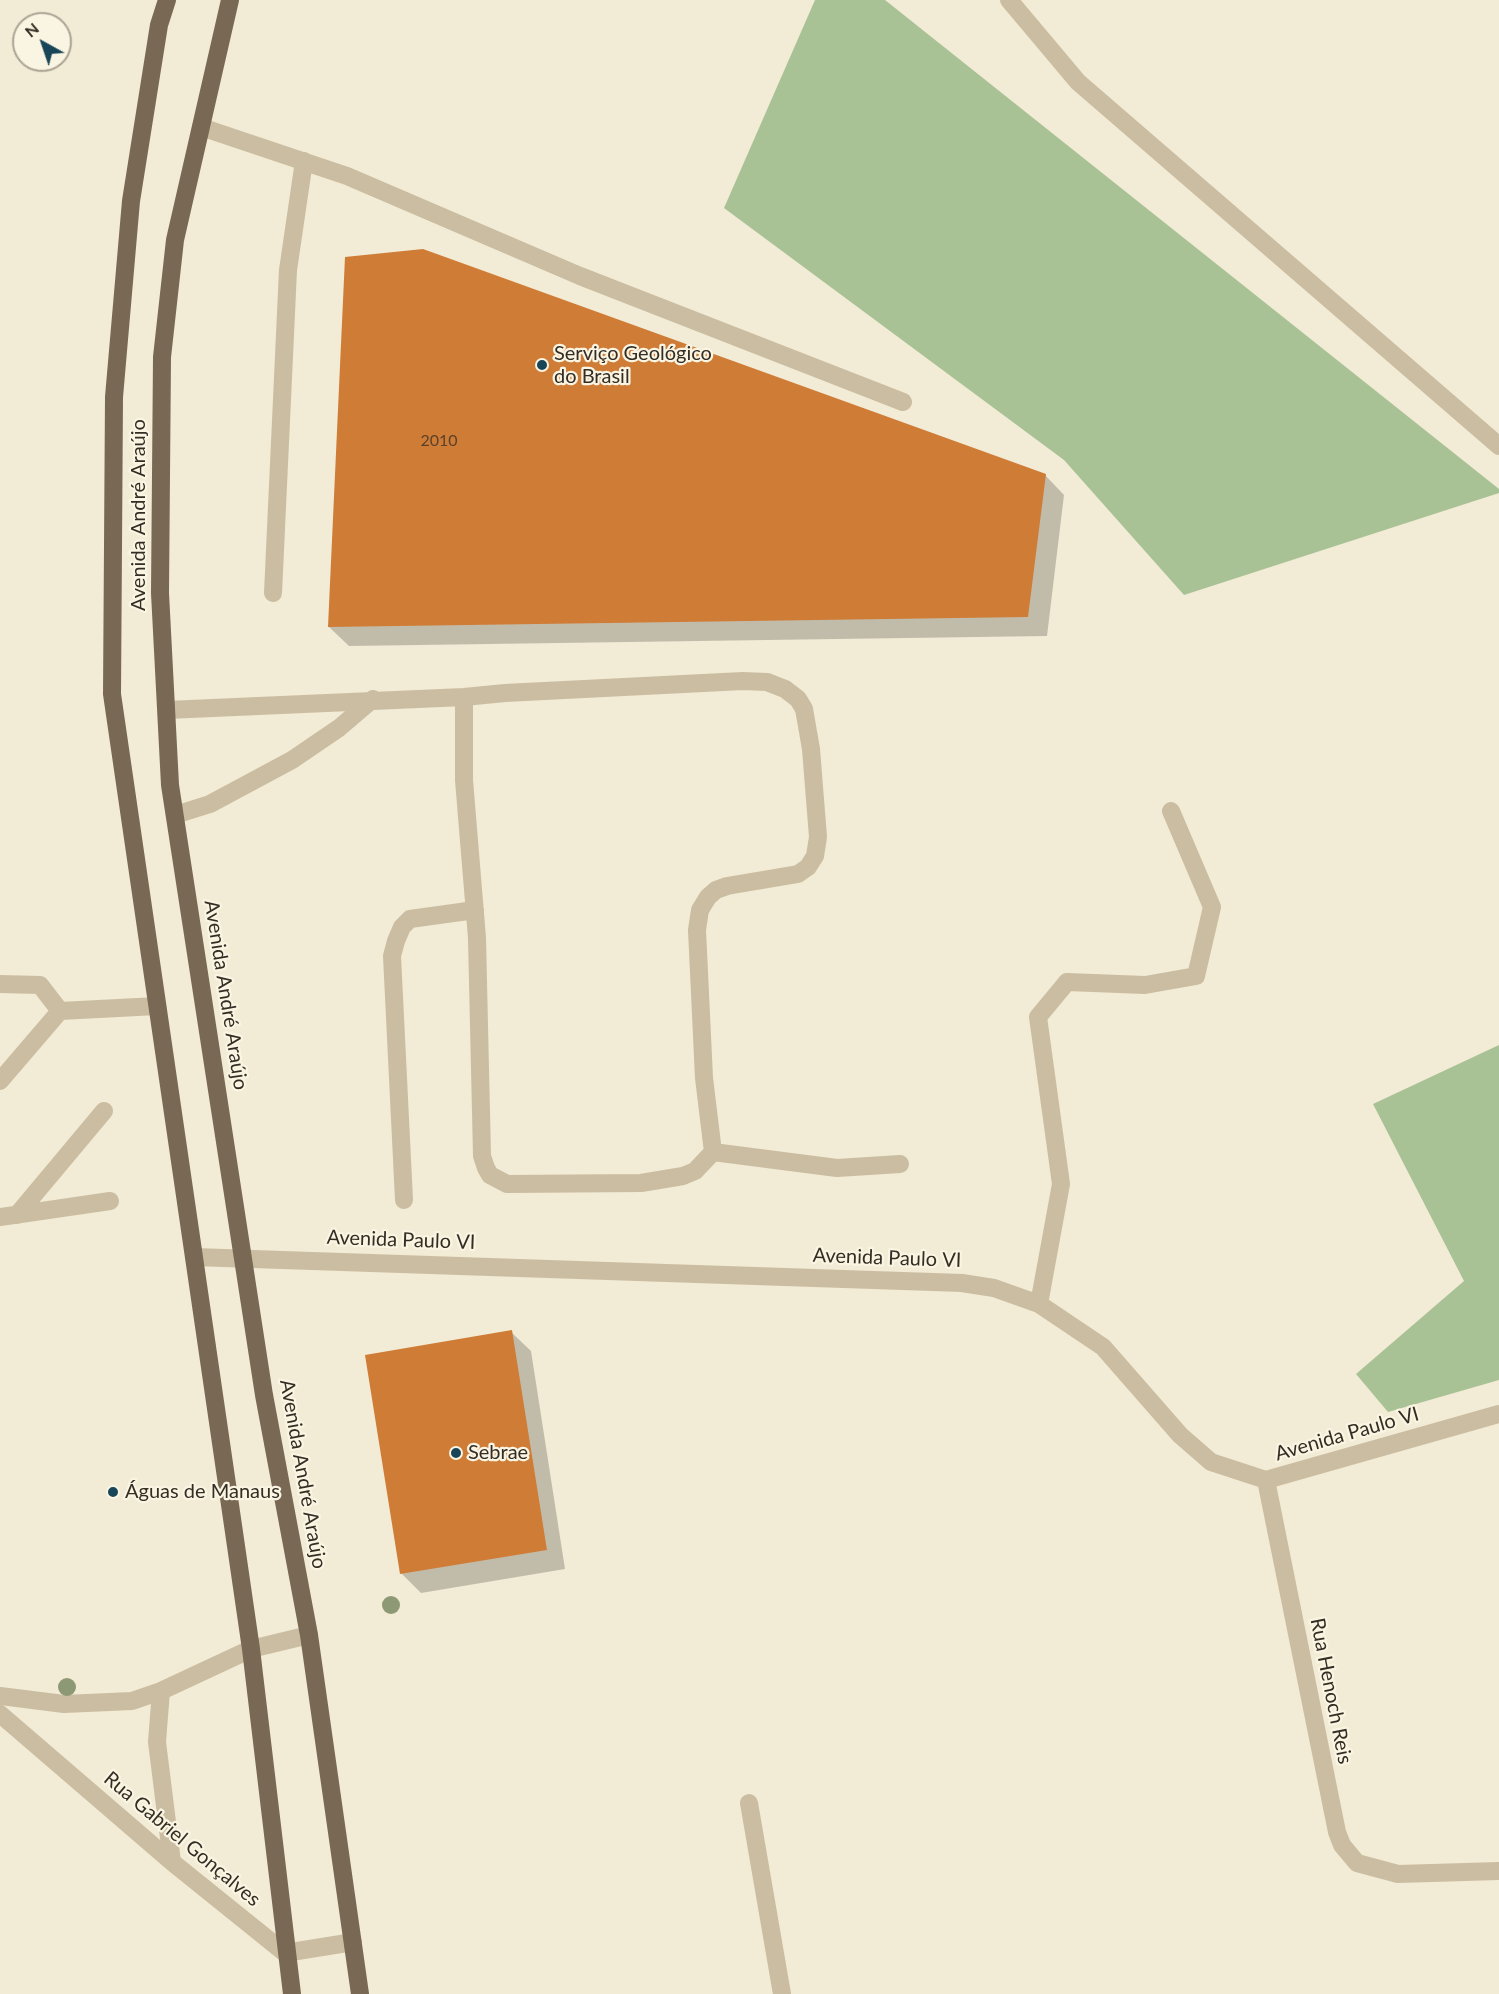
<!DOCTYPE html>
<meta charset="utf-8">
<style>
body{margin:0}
#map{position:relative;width:1499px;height:1994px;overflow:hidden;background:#f2ebd5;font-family:Lato,sans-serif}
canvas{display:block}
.north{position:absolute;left:12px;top:12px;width:60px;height:60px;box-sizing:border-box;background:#faf4e2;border:2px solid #aba496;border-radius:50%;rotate:320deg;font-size:16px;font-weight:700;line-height:24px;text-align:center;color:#342d24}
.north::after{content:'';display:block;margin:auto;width:21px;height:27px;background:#184658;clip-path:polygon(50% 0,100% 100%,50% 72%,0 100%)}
</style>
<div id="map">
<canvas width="1499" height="1994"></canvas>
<div class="north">N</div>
</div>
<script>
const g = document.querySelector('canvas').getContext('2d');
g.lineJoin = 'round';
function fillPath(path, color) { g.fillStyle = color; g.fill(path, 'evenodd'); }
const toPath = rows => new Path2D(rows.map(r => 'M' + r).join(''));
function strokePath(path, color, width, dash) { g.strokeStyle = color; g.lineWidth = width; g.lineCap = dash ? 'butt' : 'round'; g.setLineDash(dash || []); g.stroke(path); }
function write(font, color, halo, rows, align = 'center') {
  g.font = font + ' Lato,sans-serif'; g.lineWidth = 4.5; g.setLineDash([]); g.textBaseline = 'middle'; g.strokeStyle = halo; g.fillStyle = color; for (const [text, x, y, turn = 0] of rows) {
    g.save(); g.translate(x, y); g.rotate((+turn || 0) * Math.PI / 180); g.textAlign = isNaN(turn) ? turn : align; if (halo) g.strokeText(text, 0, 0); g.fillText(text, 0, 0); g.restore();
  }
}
fillPath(toPath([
 [815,0,885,0,1499,489,1499,493,1184,595,1064,460,724,208],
 [1499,1045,1499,1380,1388,1412,1356,1374,1464,1281,1373,1104]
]), '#a9c295');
fillPath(toPath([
 [1045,475,1064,495,1047,636,349,646,329,627],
 [511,1332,531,1351,565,1569,421,1593,402,1574,367,1356]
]), '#0003');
fillPath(toPath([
 [423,249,1046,474,1028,617,328,627,345,257],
 [512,1330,547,1550,400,1574,365,1355]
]), '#cf7c37');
strokePath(toPath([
 [1009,0,1078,82,1499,446],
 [201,127,347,176,580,276,903,402],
 [273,593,288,270,304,161],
 [167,710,464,697,505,693,743,681,767,682,785,689,798,699,804,709,811,749,818,837,815,856,808,867,798,874,727,886,716,890,708,897,700,910,697,930,704,1078,713,1152,695,1171,683,1176,641,1183,507,1184,490,1175,486,1168,482,1156,477,938,464,780,464,697],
 [175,815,210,804,292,760,339,728,373,699],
 [0,984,40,985,60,1011],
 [0,1081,60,1011,157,1006],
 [713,1152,837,1168,900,1164],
 [404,1200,392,956,396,941,402,927,410,919,475,910],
 [17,1215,104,1111],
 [0,1217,110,1201],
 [194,1257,962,1283,994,1288,1039,1304,1103,1347,1180,1435,1211,1462,1266,1480,1499,1414],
 [1039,1304,1061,1184,1038,1017,1067,982,1145,985,1196,976,1212,907,1171,811],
 [1266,1480,1337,1832,1342,1845,1357,1863,1398,1874,1499,1871],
 [161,1691,157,1742,172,1862],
 [0,1696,64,1704,132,1701,161,1691,251,1649,309,1635],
 [0,1714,172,1862,285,1953,353,1942],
 [749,1803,782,1994]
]), '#cbbda1', 18);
strokePath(toPath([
 [167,0,159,25,131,201,114,397,112,694,251,1649,292,1994],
 [230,0,175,240,162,357,160,593,170,785,264,1395,309,1635,360,1994]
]), '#786854', 18);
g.fillStyle = '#8d9875';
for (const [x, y] of [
 [391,1605],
 [67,1687]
]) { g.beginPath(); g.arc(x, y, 9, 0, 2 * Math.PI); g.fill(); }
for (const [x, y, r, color] of [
 [542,365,6,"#184658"],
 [456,1453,6,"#184658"],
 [113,1492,6,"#184658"]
]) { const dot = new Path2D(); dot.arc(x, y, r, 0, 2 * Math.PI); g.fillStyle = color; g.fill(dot); strokePath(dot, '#faf4e2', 2); }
write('16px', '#5b4129', null, [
 ["2010",439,441]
]);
write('20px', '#342d24', '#faf4e2', [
 ["Serviço Geológico",554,354],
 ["do Brasil",554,377],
 ["Sebrae",468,1453],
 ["Águas de Manaus",125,1492]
], 'left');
write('20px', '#342d24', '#faf4e2', [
 ["Avenida André Araújo",139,515,-90],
 ["Avenida André Araújo",226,995,81],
 ["Avenida Paulo VI",401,1240,2],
 ["Avenida Paulo VI",887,1258,2],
 ["Avenida Paulo VI",1347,1434,-16],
 ["Avenida André Araújo",303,1474,80],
 ["Rua Henoch Reis",1331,1691,79],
 ["Rua Gabriel Gonçalves",182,1839,40]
]);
</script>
